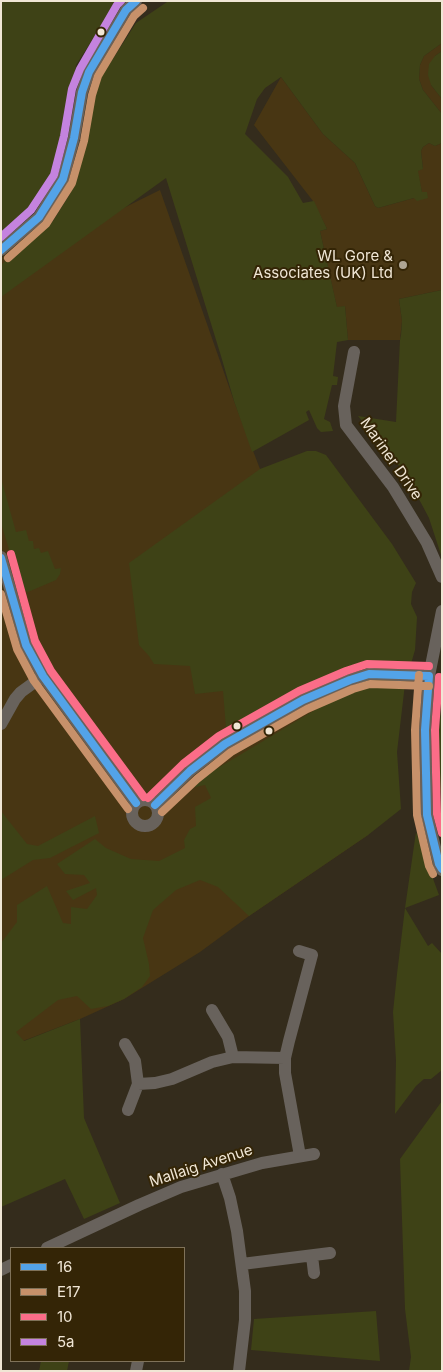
<!DOCTYPE html>
<style>
body{margin:0}
#map{position:relative;width:443px;height:1372px;overflow:hidden;background:#342c1c;font-family:Inter,sans-serif}
canvas{display:block}
.frame{position:absolute;inset:0;border:2px solid #f0e6d5;pointer-events:none}
.legend{position:absolute;left:10px;top:1247px;width:175px;height:115px;box-sizing:border-box;background:#342506;border:1px solid #7f7259;margin:0;padding:6px 9px;list-style:none;font-size:15px;color:#f0e6d5}
.legend li{display:flex;align-items:center;gap:10px;height:25px}
.legend b{width:25px;border:1px solid #7f7259}
</style>
<div id="map">
<canvas width="443" height="1372"></canvas>
<div class="frame"></div>
<ul class="legend">
<li><b style="height:6px;background:#53a3e8"></b>16</li>
<li><b style="height:6px;background:#c7916a"></b>E17</li>
<li><b style="height:6px;background:#fb6d88"></b>10</li>
<li><b style="height:6px;background:#c483df"></b>5a</li>
</ul>
</div>
<script>
const g = document.querySelector('canvas').getContext('2d');
g.lineJoin = 'round';
function fillPath(path, color) { g.fillStyle = color; g.fill(path, 'evenodd'); }
const toPath = rows => new Path2D(rows.map(r => 'M' + r).join(''));
function strokePath(path, color, width, dash) { g.strokeStyle = color; g.lineWidth = width; g.lineCap = dash ? 'butt' : 'round'; g.setLineDash(dash || []); g.stroke(path); }
function write(font, color, halo, rows, align = 'center') {
  g.font = font + ' Inter,sans-serif'; g.lineWidth = 4; g.setLineDash([]); g.textBaseline = 'middle'; g.strokeStyle = halo; g.fillStyle = color; for (const [text, x, y, turn = 0] of rows) {
    g.save(); g.translate(x, y); g.rotate((+turn || 0) * Math.PI / 180); g.textAlign = isNaN(turn) ? turn : align; if (halo) g.strokeText(text, 0, 0); g.fillText(text, 0, 0); g.restore();
  }
}
fillPath(toPath([
 [442,43,442,51,435,56,431,85,442,99,442,114,423,90,419,79,420,65,424,56],
 [281,77,323,134,355,163,375,206,378,208,414,198,422,192,417,171,423,168,421,151,423,147,429,143,435,146,442,143,442,290,399,299,402,321,400,340,348,340,345,306,337,308,320,231,327,229,313,201,254,125],
 [160,190,234,401,260,469,330,701,368,835,249,916,200,952,124,999,80,1019,23,1041,1,1016,1,258,22,240,81,229]
]), '#483613');
fillPath(toPath([
 [1,1,120,1,114,6,76,65,65,148,57,176,44,199,27,217,1,238],
 [442,1,442,43,424,56,420,65,419,79,423,90,442,114,442,143,435,146,429,143,423,147,421,151,423,169,418,171,422,192,427,192,428,198,417,201,414,198,378,208,375,206,355,163,323,134,281,77,265,88,257,99,245,134,288,177,303,203,314,201,327,229,320,231,337,307,345,306,348,340,337,342,333,376,338,377,337,385,332,385,324,419,330,422,333,431,321,432,317,428,309,410,306,412,309,420,252,452,234,401,221,356,166,178,1,297,1,265,53,221,70,194,78,172,84,120,91,93,136,23,167,2],
 [442,51,442,99,431,85,428,75,429,64,435,56],
 [442,290,442,558,429,518,405,473,358,416,396,422,400,340,401,335,402,321,399,299],
 [307,451,316,451,326,455,392,544,416,583,412,592,411,604,417,617,415,650,405,684,397,752,401,809,368,835,249,916,218,887,200,880,176,890,153,910,143,938,149,964,150,976,142,987,124,999,108,1006,91,1009,77,996,58,1000,16,1032,24,1041,80,1019,84,1118,120,1203,84,1219,65,1179,1,1207,1,943,17,922,17,905,47,886,63,923,71,924,71,907,87,909,97,895,96,888,73,900,66,891,90,883,84,875,65,874,57,864,95,839,106,848,131,859,159,861,185,848,184,840,190,829,196,826,195,807,211,798,205,785,191,788,213,771,330,701,323,680,307,687,267,712,247,722,230,733,226,728,223,691,195,694,190,666,154,664,149,656,139,645,129,563,260,469],
 [1,478,16,532,26,530,29,541,33,541,34,549,39,548,41,553,48,551,55,569,61,568,60,574,56,580,28,592,21,589,1,523],
 [442,703,442,794,439,788,437,744],
 [1,811,27,844,38,846,95,816,99,833,50,858,33,860,1,880],
 [416,832,439,895,405,908,428,946,432,943,442,954,442,1070,431,1079,424,1079,416,1086,395,1114,396,1060,393,1012,397,974,405,908],
 [442,1101,442,1371,409,1371,411,1357,405,1309,400,1159],
 [376,1311,380,1361,251,1350,254,1319],
 [41,1361,69,1361,67,1371,39,1371]
]), '#3e4216');
strokePath(toPath([
 [1,250,39,217,63,179,74,138,82,92,89,72,126,10,136,1],
 [354,352,344,406,346,425,393,487,427,543,442,577],
 [1,557,26,645,43,676,136,803],
 [442,611,429,676,425,730,427,815,439,864,442,870],
 [1,724,15,699,21,692,43,676],
 '132 813a13 13 0 1 1 26 0a13 13 0 1 1-26 0Z',
 [155,805,190,771,225,744,303,700,350,680,369,674,429,676],
 [299,951,312,955,289,1041,285,1058,285,1073,300,1156],
 [212,1010,228,1037,233,1057],
 [125,1044,135,1061,138,1084,128,1110],
 [138,1084,155,1083,172,1079,212,1062,233,1057,285,1058],
 [222,1174,230,1198,237,1231,245,1291,245,1320,239,1371],
 [47,1248,139,1205,181,1187,262,1163,314,1154],
 [312,1256,314,1273],
 [242,1264,330,1253],
 [1,1270,11,1265],
 [136,1371,138,1361]
]), '#68625c', 12);
strokePath(toPath([
 [1,250,39,217,63,179,74,138,82,92,89,72,126,10,136,1],
 [1,558,26,645,43,676,136,803],
 [429,676,425,730,427,815,439,864,442,869],
 [155,805,190,771,225,744,303,700,350,680,369,674,429,676]
]), '#53a3e8', 8);
strokePath(toPath([
 [8,258,46,224,72,183,84,141,92,95,98,76,134,16,143,8],
 [1,594,17,649,34,681,128,809],
 [419,675,415,730,417,815,429,866,433,874],
 [162,812,197,779,231,752,307,709,353,689,370,684,429,686]
]), '#c7916a', 8);
strokePath(toPath([
 [11,554,35,641,51,671,144,797],
 [439,677,435,730,437,814,442,833],
 [148,798,183,764,219,736,299,691,346,671,367,664,429,666]
]), '#fb6d88', 8);
strokePath(toPath([
 [1,237,31,210,54,175,64,136,72,89,80,69,117,5,121,1]
]), '#c483df', 8);
for (const [x, y, r, color] of [
 [101,32,4.5,"#f0e6d5"],
 [403,265,5,"#aea594"],
 [237,726,4.5,"#f0e6d5"],
 [269,731,4.5,"#f0e6d5"]
]) { const dot = new Path2D(); dot.arc(x, y, r, 0, 2 * Math.PI); g.fillStyle = color; g.fill(dot); strokePath(dot, '#342506', 2); }
write('15px', '#f0e6d5', '#342506', [
 ["WL Gore &",393,256],
 ["Associates (UK) Ltd",393,273]
], 'right');
write('15px', '#f0e6d5', '#342506', [
 ["Mariner Drive",391,459,55],
 ["Mallaig Avenue",201,1166,-18]
]);
</script>
